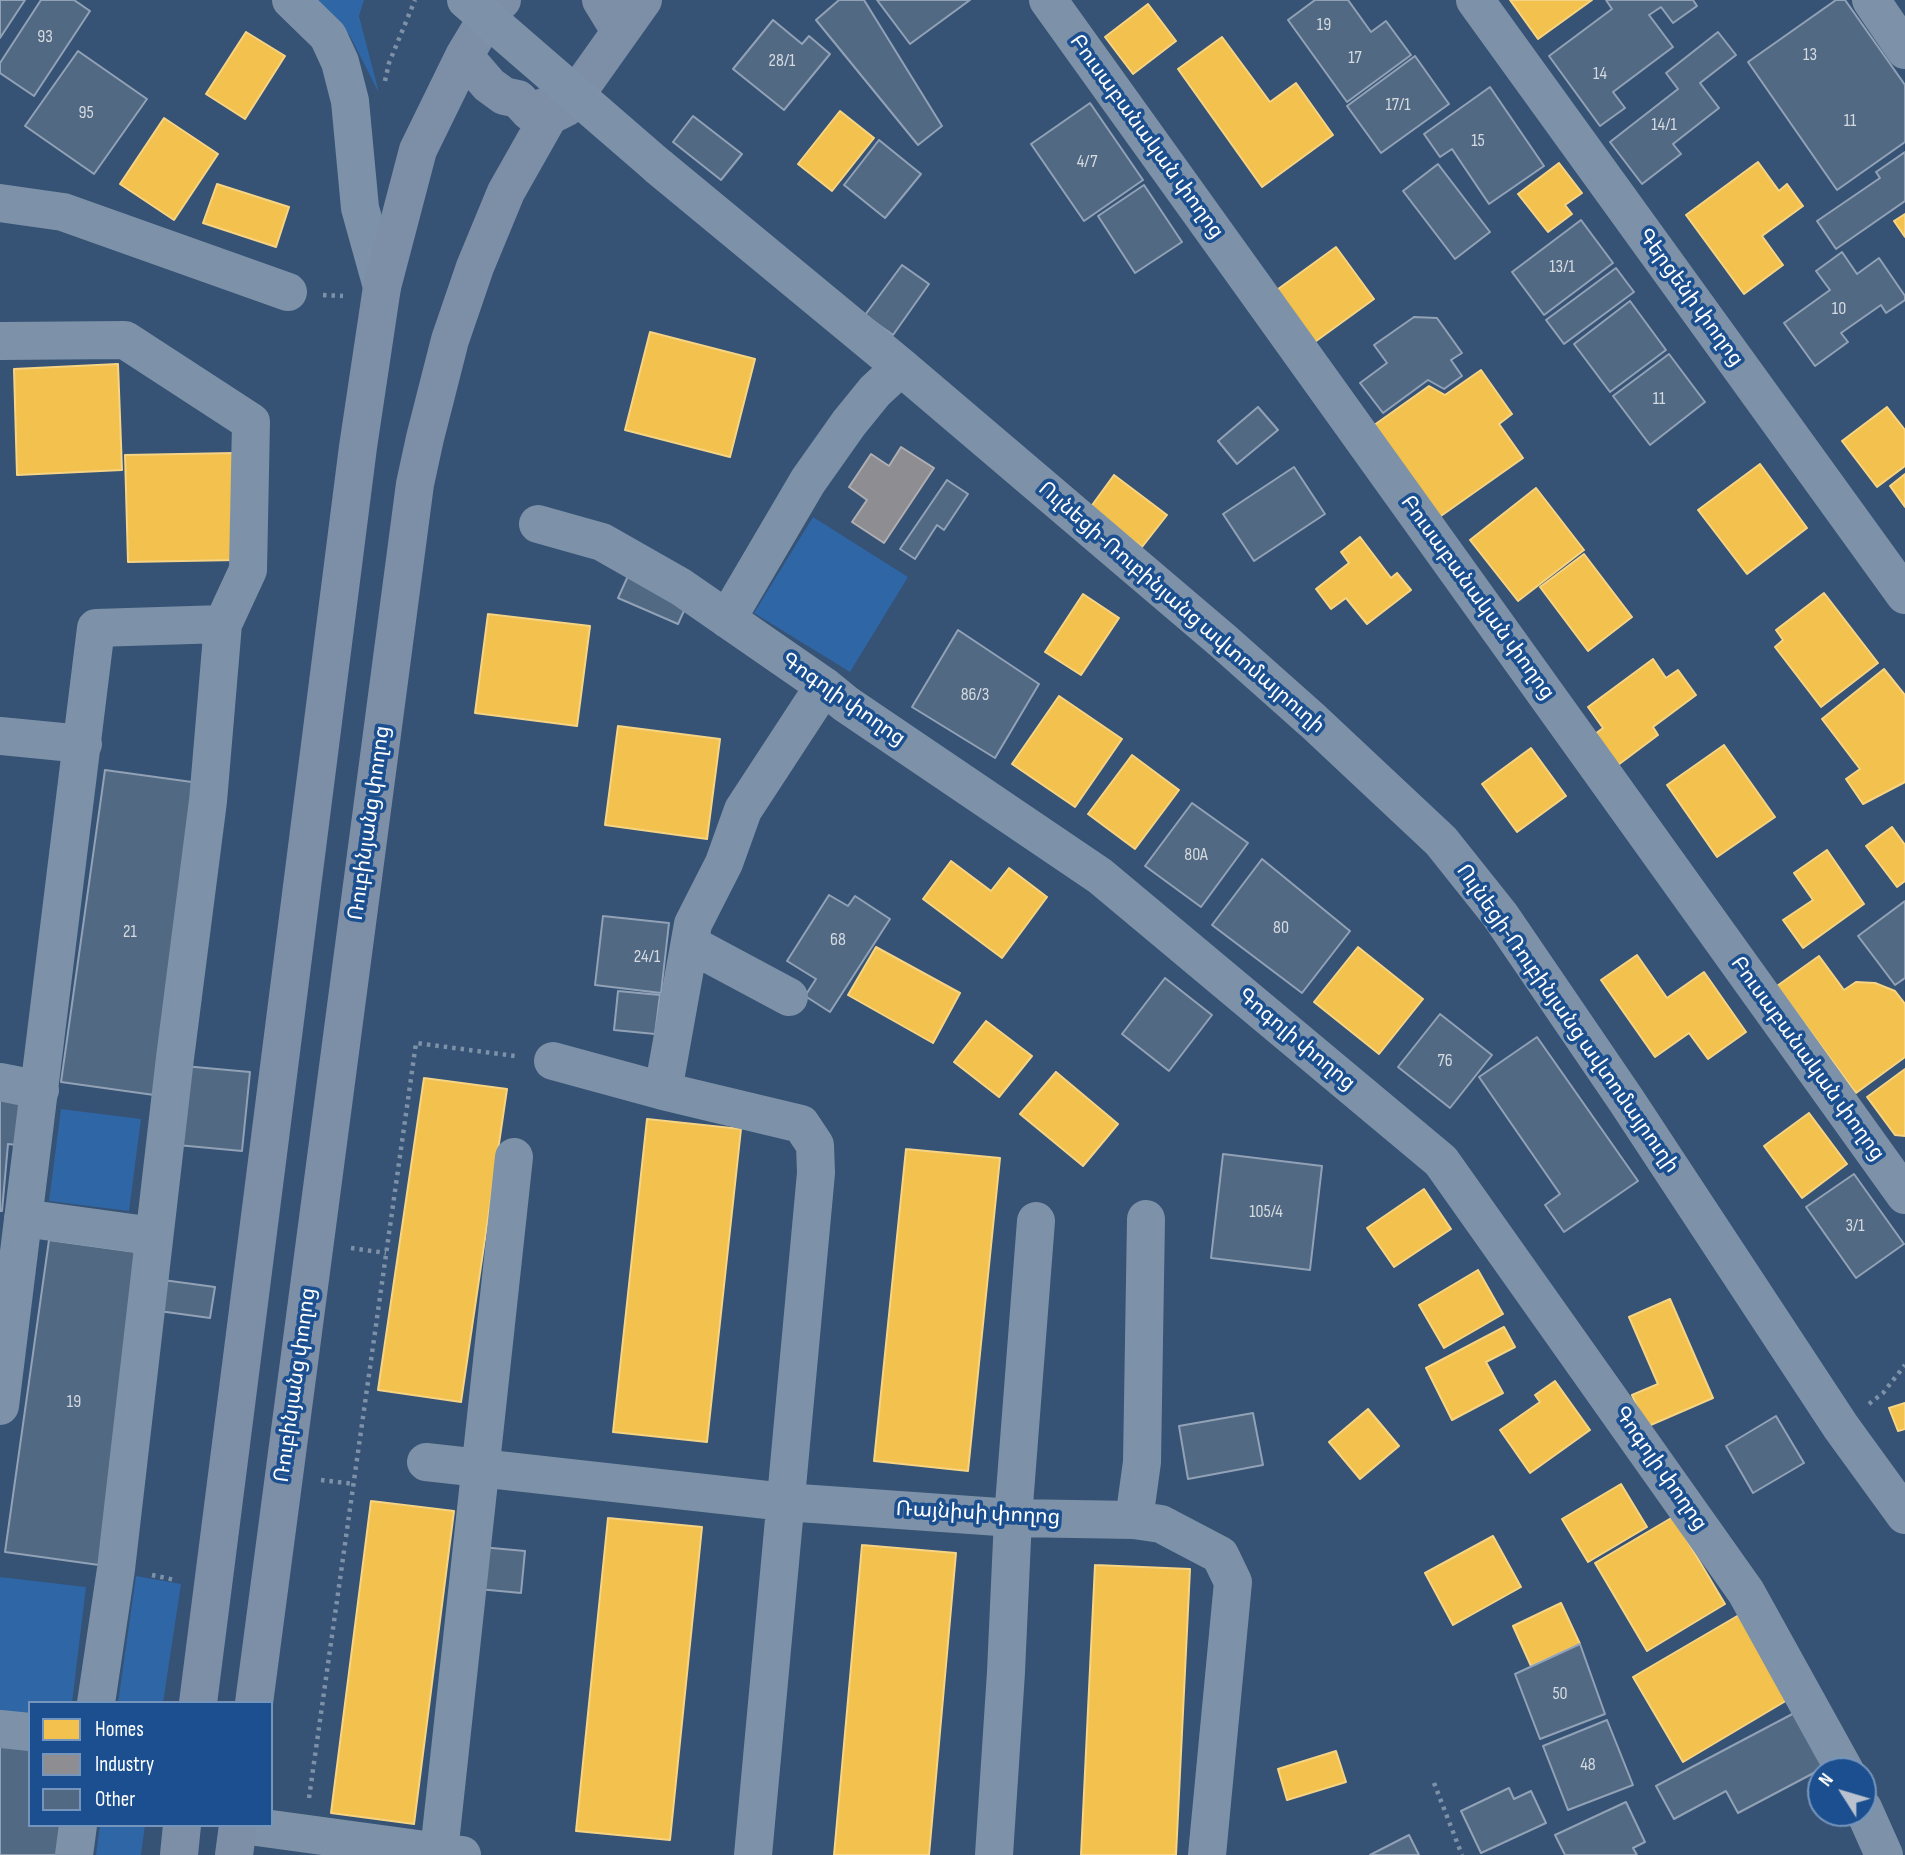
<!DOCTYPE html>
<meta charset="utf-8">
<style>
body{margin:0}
#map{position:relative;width:1905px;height:1855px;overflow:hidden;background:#365274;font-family:"Sofia Sans Condensed",sans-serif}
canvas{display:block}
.legend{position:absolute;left:28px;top:1701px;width:245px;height:126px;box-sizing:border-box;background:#1b4f8f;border:2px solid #7695bc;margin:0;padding:9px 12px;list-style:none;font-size:21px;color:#fff}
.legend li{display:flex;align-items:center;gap:14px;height:35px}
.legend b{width:35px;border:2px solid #7695bc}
.north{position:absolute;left:1807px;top:1757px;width:70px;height:70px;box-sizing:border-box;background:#1b4f8f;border:2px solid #7695bc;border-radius:50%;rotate:307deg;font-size:19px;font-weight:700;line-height:28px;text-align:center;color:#fff}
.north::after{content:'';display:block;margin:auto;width:24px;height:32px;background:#b9c2ce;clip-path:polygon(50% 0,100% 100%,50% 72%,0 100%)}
</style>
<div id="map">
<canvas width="1905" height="1855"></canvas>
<ul class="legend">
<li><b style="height:19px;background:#f2c14e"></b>Homes</li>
<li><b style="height:19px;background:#8d8d92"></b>Industry</li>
<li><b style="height:19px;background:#526984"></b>Other</li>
</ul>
<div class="north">N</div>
</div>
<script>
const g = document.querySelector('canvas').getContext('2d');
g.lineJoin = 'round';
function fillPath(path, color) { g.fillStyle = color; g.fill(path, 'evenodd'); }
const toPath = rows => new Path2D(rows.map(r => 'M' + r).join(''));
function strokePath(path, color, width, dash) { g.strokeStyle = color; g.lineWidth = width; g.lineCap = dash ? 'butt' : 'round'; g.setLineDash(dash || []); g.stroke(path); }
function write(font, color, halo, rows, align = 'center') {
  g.font = font + ' "Sofia Sans Condensed","Noto Sans Armenian",sans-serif'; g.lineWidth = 7; g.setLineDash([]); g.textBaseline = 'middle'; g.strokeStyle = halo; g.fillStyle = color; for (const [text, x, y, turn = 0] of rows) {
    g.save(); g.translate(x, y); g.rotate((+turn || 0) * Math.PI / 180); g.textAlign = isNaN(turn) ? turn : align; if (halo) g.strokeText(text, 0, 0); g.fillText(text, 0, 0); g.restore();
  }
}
fillPath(toPath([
 [316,0,364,0,359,16,379,93,350,36,338,21],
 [813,517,908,577,850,672,754,613],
 [61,1109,141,1119,129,1211,49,1201],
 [136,1576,181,1584,163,1703,118,1703],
 [0,1577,86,1587,72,1703,30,1703,30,1715,0,1711],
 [100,1825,145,1825,141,1855,96,1855]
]), '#2f66a5');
const homes = toPath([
 [1510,0,1592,0,1538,39,1510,0],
 [1148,4,1176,41,1133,74,1105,37,1148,4],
 [246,32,285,56,245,119,206,94,246,32],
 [1222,37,1270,102,1296,83,1333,135,1262,187,1178,69,1222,37],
 [840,111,874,138,832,191,798,164,840,111],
 [164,118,218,154,174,220,120,184,164,118],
 [1758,162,1779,191,1787,184,1803,206,1762,236,1783,265,1744,294,1686,215,1758,162],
 [1559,163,1582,193,1565,205,1572,214,1548,232,1518,194,1559,163],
 [217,184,289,207,276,247,203,223,217,184],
 [1905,214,1905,237,1894,221,1905,214],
 [1336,247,1374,299,1312,344,1274,292,1336,247],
 [650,332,755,359,730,457,625,430,650,332],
 [118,364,122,470,17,475,14,369,118,364],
 [1481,370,1512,414,1499,424,1523,458,1438,518,1363,433,1429,386,1445,395,1481,370],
 [1887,407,1905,430,1905,466,1877,487,1842,441,1887,407],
 [235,453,237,560,128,562,125,455,235,453],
 [1760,464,1807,528,1747,574,1698,510,1760,464],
 [1905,474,1905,507,1890,486,1905,474],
 [1114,475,1167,515,1142,547,1090,508,1114,475],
 [1536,488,1584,550,1518,601,1470,540,1536,488],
 [1360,537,1391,578,1397,573,1411,590,1367,624,1346,598,1331,609,1316,589,1349,563,1341,552,1360,537],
 [1584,554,1632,617,1588,651,1540,587,1584,554],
 [1824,593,1878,663,1821,707,1775,647,1783,640,1776,630,1824,593],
 [1083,594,1119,618,1081,675,1045,652,1083,594],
 [488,614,590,626,577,726,475,713,488,614],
 [1653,659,1666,678,1678,670,1696,695,1653,727,1658,735,1618,765,1595,734,1603,728,1588,707,1653,659],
 [1884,669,1905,695,1905,782,1863,804,1846,779,1860,769,1822,719,1884,669],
 [1059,696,1122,739,1075,807,1012,764,1059,696],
 [618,726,720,739,707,839,605,825,618,726],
 [1724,745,1775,817,1717,857,1667,785,1724,745],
 [1531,748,1566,796,1517,832,1482,784,1531,748],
 [1132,755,1179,790,1135,849,1088,814,1132,755],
 [1892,827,1905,845,1905,881,1897,887,1866,846,1892,827],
 [1827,850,1864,904,1803,948,1783,920,1813,900,1794,873,1827,850],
 [951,861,991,891,1009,868,1047,897,1002,958,923,899,951,861],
 [876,947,960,993,933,1043,848,995,876,947],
 [1358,947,1423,999,1379,1054,1314,1002,1358,947],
 [1637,955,1667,998,1704,972,1746,1032,1708,1059,1689,1033,1655,1057,1601,980,1637,955],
 [1819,956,1844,990,1856,982,1875,983,1895,991,1905,1004,1905,1057,1856,1093,1777,986,1819,956],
 [986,1021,1032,1056,999,1097,954,1062,986,1021],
 [1905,1069,1905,1136,1895,1135,1867,1097,1905,1069],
 [1056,1072,1118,1124,1083,1166,1020,1114,1056,1072],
 [424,1078,507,1089,461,1402,378,1390,424,1078],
 [1809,1113,1847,1164,1802,1198,1764,1146,1809,1113],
 [647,1119,741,1129,707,1442,613,1432,647,1119],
 [906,1149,1000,1158,968,1471,874,1461,906,1149],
 [1424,1189,1451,1229,1394,1267,1367,1228,1424,1189],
 [1478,1270,1503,1314,1444,1348,1419,1305,1478,1270],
 [1670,1299,1713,1398,1646,1427,1632,1395,1658,1384,1629,1317,1670,1299],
 [1504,1327,1515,1347,1486,1362,1503,1393,1452,1420,1426,1368,1504,1327],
 [1555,1381,1590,1430,1530,1473,1500,1430,1540,1402,1535,1395,1555,1381],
 [1905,1403,1905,1429,1898,1431,1889,1408,1905,1403],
 [1368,1409,1399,1446,1360,1479,1329,1442,1368,1409],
 [1621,1484,1647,1527,1588,1562,1562,1519,1621,1484],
 [371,1501,454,1511,414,1824,331,1813,371,1501],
 [1673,1517,1725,1604,1647,1651,1595,1563,1673,1517],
 [608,1518,702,1527,670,1840,576,1831,608,1518],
 [1493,1536,1521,1587,1453,1625,1425,1573,1493,1536],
 [862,1545,956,1553,929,1855,834,1855,862,1545],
 [1095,1565,1190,1569,1176,1855,1081,1855,1095,1565],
 [1561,1603,1580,1644,1531,1666,1513,1626,1561,1603],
 [1739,1615,1789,1699,1683,1762,1633,1677,1739,1615],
 [1336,1751,1346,1782,1287,1800,1278,1769,1336,1751]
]);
fillPath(homes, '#f2c14e');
strokePath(homes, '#f6d483', 2);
const industry = toPath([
 [901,447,934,468,884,543,852,522,867,500,849,487,871,454,889,466,901,447]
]);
fillPath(industry, '#8d8d92');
strokePath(industry, '#afafb3', 2);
const building = toPath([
 [0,0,25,0,0,38,0,0],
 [41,0,74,0,90,11,34,96,0,73,0,63,41,0],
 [839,0,864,0,942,126,918,145,816,20,839,0],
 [877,0,970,0,910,44,877,0],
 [1315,0,1348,0,1371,32,1386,21,1411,55,1347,102,1288,20,1315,0],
 [1606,0,1693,0,1697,6,1673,23,1661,7,1649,15,1673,47,1613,92,1625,108,1600,126,1549,56,1612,9,1606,0],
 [1836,0,1845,0,1905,85,1905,142,1837,190,1748,62,1836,0],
 [773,20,802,44,809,36,830,54,784,110,733,69,773,20],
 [1718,32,1736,55,1700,83,1719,108,1673,144,1681,154,1642,184,1610,142,1678,89,1666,73,1718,32],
 [78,51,147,99,94,174,25,126,78,51],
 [1415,56,1449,104,1381,153,1347,106,1415,56],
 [1490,87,1544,166,1489,204,1452,149,1440,157,1424,134,1490,87],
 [1090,103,1143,180,1084,221,1031,144,1090,103],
 [693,116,742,154,721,180,673,142,693,116],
 [879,140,921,174,885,218,844,185,879,140],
 [1905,152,1905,201,1836,249,1817,221,1880,178,1876,172,1905,152],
 [1438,164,1490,232,1455,259,1403,191,1438,164],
 [1144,185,1182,242,1135,273,1098,216,1144,185],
 [1581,220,1613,263,1544,315,1512,272,1581,220],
 [1842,252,1857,274,1879,258,1905,296,1905,300,1886,313,1881,305,1841,333,1848,342,1815,366,1784,323,1830,290,1816,271,1842,252],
 [902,265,929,284,893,335,865,315,902,265],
 [1616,268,1634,292,1564,344,1546,320,1616,268],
 [1630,301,1666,350,1610,392,1574,344,1630,301],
 [1414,317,1437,318,1462,353,1451,360,1462,376,1444,389,1428,380,1383,413,1360,383,1387,363,1374,345,1414,317],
 [1669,354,1705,402,1650,445,1613,396,1669,354],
 [1258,407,1278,430,1237,464,1218,441,1258,407],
 [1294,467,1325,514,1254,561,1223,514,1294,467],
 [947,480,968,494,944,530,937,525,915,559,900,549,947,480],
 [628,576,688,602,678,624,618,598,628,576],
 [958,630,1039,684,995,758,912,707,958,630],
 [105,770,199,783,154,1095,61,1082,105,770],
 [1192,803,1248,843,1201,907,1145,866,1192,803],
 [1262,859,1350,931,1302,993,1212,925,1262,859],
 [829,895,848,906,855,896,890,919,830,1012,805,996,816,979,787,961,829,895],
 [1905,901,1905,978,1895,985,1858,936,1905,901],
 [603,916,669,923,661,993,595,985,603,916],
 [1165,978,1212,1015,1169,1071,1122,1034,1165,978],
 [618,991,660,995,655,1034,614,1030,618,991],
 [1440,1014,1492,1055,1450,1108,1398,1067,1440,1014],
 [1537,1037,1638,1181,1564,1232,1545,1205,1560,1194,1479,1077,1537,1037],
 [184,1066,250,1072,242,1151,177,1145,184,1066],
 [0,1089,22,1091,17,1145,8,1144,2,1211,0,1211,0,1089],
 [1223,1154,1322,1166,1310,1270,1211,1258,1223,1154],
 [1854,1174,1904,1244,1856,1278,1806,1207,1854,1174],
 [49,1240,143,1253,99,1565,5,1552,49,1240],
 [163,1280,215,1287,210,1318,159,1311,163,1280],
 [1253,1413,1263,1465,1188,1479,1179,1426,1253,1413],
 [1776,1416,1804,1463,1753,1493,1726,1446,1776,1416],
 [481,1547,525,1551,521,1593,478,1589,481,1547],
 [1580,1644,1605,1714,1540,1739,1515,1674,1580,1644],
 [1798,1711,1827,1766,1738,1813,1726,1791,1674,1819,1656,1786,1798,1711],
 [1607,1720,1633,1785,1568,1810,1543,1746,1607,1720],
 [0,1732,30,1736,30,1825,63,1825,59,1855,0,1855,0,1732],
 [1509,1788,1514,1799,1531,1791,1546,1823,1481,1853,1461,1811,1509,1788],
 [1626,1802,1645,1842,1633,1848,1637,1855,1565,1855,1555,1835,1626,1802],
 [1409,1835,1419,1855,1370,1855,1409,1835]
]);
fillPath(building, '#526984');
strokePath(building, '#92a2b6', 2);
strokePath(toPath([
 [385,81,389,63,415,0],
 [323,295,343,296],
 [351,1248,386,1253],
 [1869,1404,1883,1393,1905,1365],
 [321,1480,354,1484],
 [152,1575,175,1580],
 [1434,1783,1462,1855],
 [309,1798,416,1043,515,1056]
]), '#7d92a8', 4.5, [3.5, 5]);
strokePath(toPath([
 [291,0,328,36,340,62,350,101,360,208,382,287],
 [1048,0,1905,1195],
 [1475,0,1905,595],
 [1871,0,1905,50],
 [659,167,901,367,1223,641,1313,721,1441,841,1500,915,1626,1100,1841,1427,1905,1515],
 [0,203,63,212,288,292],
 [0,341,125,340,251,422,248,570,223,624,208,801,175,1058,116,1569,96,1703],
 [538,524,602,542,681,587,824,686,846,704,1100,876,1441,1161,1746,1592,1845,1771],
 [727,619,808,481,849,423,875,391,901,367],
 [0,736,83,744],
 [690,944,789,997],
 [553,1061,663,1091,801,1124,815,1145,816,1173,753,1855],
 [0,1082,40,1090],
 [663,1091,693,924,724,863,743,810,824,686],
 [23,1218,154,1236],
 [0,1406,96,628,223,624],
 [426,1462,785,1502,1013,1518,1134,1520,1161,1524,1220,1555,1233,1582,1207,1855],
 [1134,1520,1142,1462,1146,1219],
 [0,1729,30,1732],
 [1863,1808,1884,1855],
 [242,1825,462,1855],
 [439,1852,514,1157],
 [74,1855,78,1825],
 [994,1855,1006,1672,1013,1518,1036,1221]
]), '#7d92a8', 38);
strokePath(toPath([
 [601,0,620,31],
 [464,56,489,85,504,96,518,99,530,112,547,106,549,116],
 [198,1703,358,447,382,287,418,150,464,56,491,11,502,0],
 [254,1703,415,484,425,438,450,340,475,267,506,192,549,116,567,107,643,0],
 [179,1855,182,1825],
 [234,1855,238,1825]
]), '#7d8ea7', 38);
strokePath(toPath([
 [466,0,659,167]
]), '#7d92a8', 38);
write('18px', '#d4dae0', null, [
 ["19",1324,25],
 ["93",45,37],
 ["13",1810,55],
 ["17",1355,58],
 ["28/1",782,61],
 ["14",1600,74],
 ["17/1",1398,105],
 ["95",86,113],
 ["11",1850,121],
 ["14/1",1664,125],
 ["15",1478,141],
 ["4/7",1087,162],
 ["13/1",1562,267],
 ["10",1839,309],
 ["11",1659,399],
 ["86/3",975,695],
 ["80A",1196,855],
 ["80",1281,928],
 ["21",130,932],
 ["68",838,940],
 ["24/1",647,957],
 ["76",1445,1061],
 ["105/4",1266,1212],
 ["3/1",1855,1226],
 ["19",74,1402],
 ["50",1560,1694],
 ["48",1588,1765]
]);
write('21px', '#fff', '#1b4f8f', [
 ["Բուսաբանական փողոց",1146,137,54],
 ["Գերցենի փողոց",1690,298,54],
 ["Բուսաբանական փողոց",1477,598,54],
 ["Ուլնեցի-Ռուբինյանց ավտոմայրուղի",1181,608,41],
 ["Գոգոլի փողոց",843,700,35],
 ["Ռուբինյանց փողոց",370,823,-82],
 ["Ուլնեցի-Ռուբինյանց ավտոմայրուղի",1567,1019,55],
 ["Գոգոլի փողոց",1296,1040,40],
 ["Բուսաբանական փողոց",1807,1059,54],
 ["Ռուբինյանց փողոց",296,1385,-82],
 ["Գոգոլի փողոց",1660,1469,55],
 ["Ռայնիսի փողոց",978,1514,3]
]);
</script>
